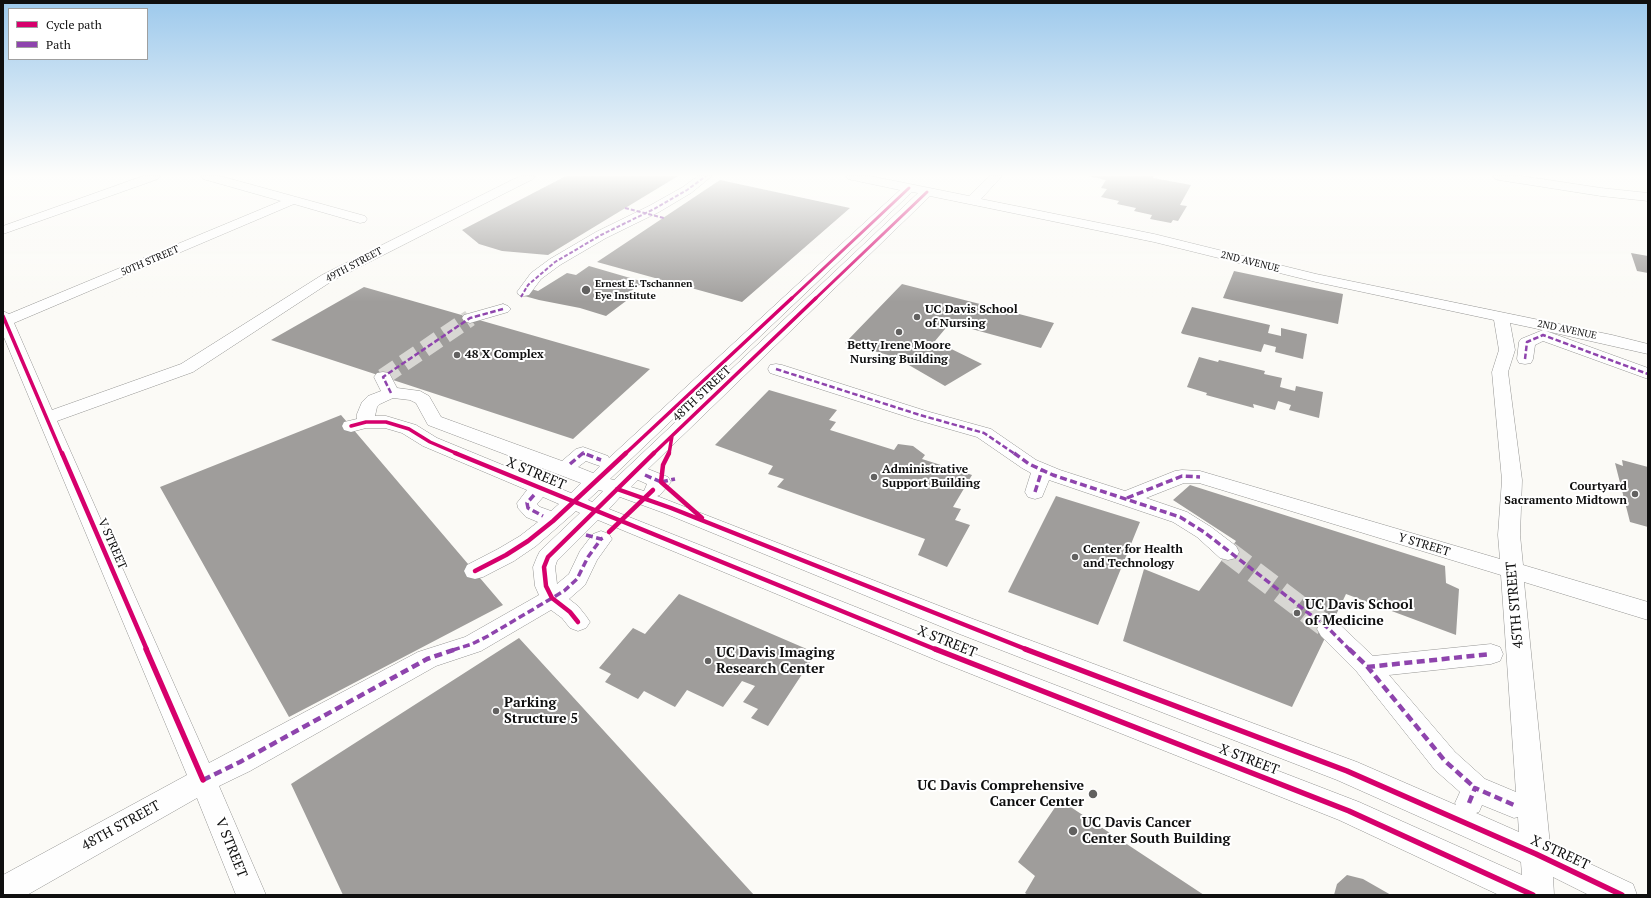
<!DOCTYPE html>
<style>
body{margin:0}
#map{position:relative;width:1651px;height:898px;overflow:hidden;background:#fbfaf6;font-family:"PT Serif",serif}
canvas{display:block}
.frame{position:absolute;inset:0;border:4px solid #0f0f0f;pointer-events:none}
.legend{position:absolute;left:8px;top:8px;width:140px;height:52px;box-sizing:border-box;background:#fff;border:1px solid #9f9f9f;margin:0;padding:5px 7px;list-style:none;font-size:12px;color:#0f0f0f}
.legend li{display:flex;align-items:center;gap:8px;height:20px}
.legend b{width:20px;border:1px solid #9f9f9f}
</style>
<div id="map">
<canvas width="1651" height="898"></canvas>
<div class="frame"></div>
<ul class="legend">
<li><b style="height:5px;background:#d6006c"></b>Cycle path</li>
<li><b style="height:5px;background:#8e44ad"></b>Path</li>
</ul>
</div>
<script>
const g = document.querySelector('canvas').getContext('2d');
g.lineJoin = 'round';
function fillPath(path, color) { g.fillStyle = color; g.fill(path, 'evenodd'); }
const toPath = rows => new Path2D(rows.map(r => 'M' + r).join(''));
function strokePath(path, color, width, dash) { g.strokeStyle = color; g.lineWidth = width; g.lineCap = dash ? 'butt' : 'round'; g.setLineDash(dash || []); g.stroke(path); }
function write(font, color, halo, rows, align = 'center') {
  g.font = font + ' "PT Serif",serif'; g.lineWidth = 4; g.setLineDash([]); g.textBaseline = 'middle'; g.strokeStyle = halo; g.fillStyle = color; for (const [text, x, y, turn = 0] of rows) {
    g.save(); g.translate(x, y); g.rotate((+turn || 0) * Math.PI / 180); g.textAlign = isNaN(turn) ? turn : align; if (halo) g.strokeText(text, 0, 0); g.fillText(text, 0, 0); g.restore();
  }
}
fillPath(toPath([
 [566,176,678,176,548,255,502,251,479,244,462,230],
 [1089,176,1154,176,1153,178,1191,185,1180,205,1187,206,1178,221,1173,220,1171,223,1150,219,1152,215,1134,211,1136,208,1117,204,1119,201,1101,197,1107,189,1101,188,1106,180],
 [720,180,850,208,742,302,597,262],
 [1631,253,1648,256,1648,273,1637,271],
 [589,266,644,282,619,299,626,301,606,316,580,308,539,300,517,294,531,289,538,291,567,273,576,275],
 [1234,271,1343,294,1338,324,1223,298],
 [902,284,1054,323,1041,348,950,323,935,341,982,364,945,386,895,357,845,343],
 [364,287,650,369,573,439,271,340],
 [1192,307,1270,325,1268,333,1281,336,1281,328,1307,334,1303,359,1275,352,1276,347,1264,344,1261,352,1183,334,1181,333],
 [1199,357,1218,362,1219,360,1265,371,1264,374,1282,378,1280,387,1295,391,1296,386,1323,392,1319,418,1289,410,1291,405,1278,401,1275,410,1253,404,1254,408,1206,395,1207,393,1187,387],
 [769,390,837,410,829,420,836,422,830,430,894,450,898,444,913,446,925,455,922,459,972,475,953,507,961,509,955,520,970,525,947,567,918,555,925,539,777,487,784,479,768,474,773,466,715,445],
 [341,415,503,605,289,717,160,487],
 [1622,460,1648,467,1648,527,1630,522,1615,463,1623,466],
 [1190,485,1445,566,1446,583,1459,589,1456,635,1346,594,1292,707,1123,641,1144,569,1199,591,1236,541,1173,500],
 [1056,496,1140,522,1098,625,1008,592],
 [679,594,816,653,768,726,751,718,758,709,743,702,755,686,742,681,723,707,687,690,675,707,644,691,638,699,605,682,611,674,599,668,633,628,645,634],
 [519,638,701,837,754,895,343,895,291,784],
 [1060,800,1204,895,1028,895,1025,893,1035,876,1018,862],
 [1347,875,1363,879,1391,895,1334,895,1337,884]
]), '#9f9d9b');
strokePath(toPath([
 [383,377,470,318]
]), '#d8d7d3', 17, [17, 8]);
strokePath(toPath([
 [1228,552,1329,629]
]), '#d8d7d3', 22, [22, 11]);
const minor = toPath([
 [143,176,160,176,158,179,3,234,3,226,143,176],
 [201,176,220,176,365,216,367,219,365,222,360,223,294,204,14,323,52,410,181,364,322,275,520,176,535,176,533,179,332,281,193,372,57,421,209,763,418,652,465,637,539,595,535,586,533,567,537,557,540,551,580,513,576,511,536,546,514,561,483,577,475,579,467,577,464,571,467,565,498,549,520,536,538,522,526,517,518,508,517,503,527,490,423,446,402,433,385,428,366,428,351,432,344,430,342,426,344,422,357,419,357,414,362,402,368,396,381,391,374,377,377,373,383,372,389,373,397,388,420,391,429,396,441,417,562,461,576,449,583,447,608,456,609,458,900,190,848,179,846,176,870,176,969,196,989,176,1002,176,981,199,1154,234,1316,274,1612,335,1648,344,1648,354,1546,331,1648,368,1648,379,1543,341,1535,345,1533,359,1531,363,1525,364,1519,363,1517,359,1519,342,1521,339,1543,330,1510,323,1515,350,1508,372,1522,480,1520,535,1523,565,1648,602,1648,620,1524,582,1550,845,1633,884,1637,895,1589,895,1553,877,1554,895,1499,895,1339,820,941,662,598,520,557,561,555,567,557,584,569,574,580,551,593,534,601,531,609,534,612,539,597,560,585,585,569,599,578,606,586,616,590,622,586,628,578,631,570,628,562,618,551,610,481,651,436,666,250,771,219,786,266,895,236,895,197,798,27,895,3,895,3,875,187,775,3,335,3,311,9,314,281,201,203,179,201,176],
 [912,192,918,193,614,480,610,479,912,192],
 [930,196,1154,242,1316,282,1494,320,1499,350,1492,372,1502,480,1498,535,1500,559,1200,471,1182,470,1175,471,1125,491,1060,470,1036,460,991,429,926,411,782,365,776,364,770,365,768,369,770,373,914,419,977,437,1022,468,1031,473,1025,492,1028,497,1035,499,1042,497,1049,480,1173,522,1197,537,1220,558,1228,560,1236,558,1239,552,1236,546,1211,527,1187,512,1146,498,1184,483,1199,483,1501,575,1516,792,1485,779,1455,752,1389,675,1491,664,1500,661,1503,654,1500,647,1491,644,1373,656,1337,622,1329,620,1321,622,1317,629,1321,636,1357,672,1435,770,1460,792,1455,803,1456,805,1357,762,973,619,657,496,660,495,671,482,668,477,648,469,930,196],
 [393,398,410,400,416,403,428,425,581,483,571,493,437,438,416,425,386,416,375,416,377,407,380,404,393,398],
 [586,461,594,464,600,466,593,473,578,467,586,461],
 [638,480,647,484,644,491,631,487,638,480],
 [599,490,603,491,592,502,588,500,599,490],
 [543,497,559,504,551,511,540,507,537,504,543,497],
 [620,497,664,513,957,633,1337,780,1521,862,1522,875,1359,802,959,648,609,509,620,497],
 [1482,805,1514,818,1518,817,1519,832,1476,813,1479,812,1482,805],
 [698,176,712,176,691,193,659,212,606,238,560,265,541,279,529,295,524,296,519,295,517,292,531,273,550,259,596,232,649,206,683,187,698,176],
 [1493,176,1522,176,1601,188,1648,193,1648,201,1601,196,1499,180,1495,179,1493,176],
 [503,304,508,306,511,309,508,312,470,323,464,321,462,318,464,315,503,304]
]);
strokePath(minor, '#959593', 1);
fillPath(minor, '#fefefe');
strokePath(toPath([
 [625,208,664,218],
 [521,297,528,285,555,262,601,235,654,209,687,190,706,176]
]), '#8e44ad', 2, [4, 2]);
strokePath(toPath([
 [1525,359,1527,342,1543,335,1648,374],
 [776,369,920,415,984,433,1015,454],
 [391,393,383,377,470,318,503,309],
 [582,454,585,454]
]), '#8e44ad', 2.5, [5.5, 2.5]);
strokePath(toPath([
 [1014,453,1029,464,1053,475,1180,517,1204,532,1329,629,1350,650],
 [570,464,583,453,601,460],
 [645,475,661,482,660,483],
 [661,482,675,479],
 [1035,492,1042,470],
 [534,495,527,503,528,508,543,516],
 [1127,498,1182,476,1200,477],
 [586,535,601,539,603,538],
 [453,650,472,644,488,636,564,591,577,579,588,557,601,539]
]), '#8e44ad', 3.5, [7, 3.5]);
strokePath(toPath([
 [1349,649,1366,665,1445,761,1475,788],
 [1367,667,1491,654],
 [203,780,240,762,427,659,456,649],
 [1469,803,1475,788,1514,805]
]), '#8e44ad', 4.5, [8, 4.5]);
strokePath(toPath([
 [791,299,909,188],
 [815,299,927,192]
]), '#d6006c', 3);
strokePath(toPath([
 [3,316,62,454],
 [351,426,366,422,386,422,409,429,430,442,458,454],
 [625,454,792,298],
 [653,454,816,298],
 [669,454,672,436]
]), '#d6006c', 3.5);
strokePath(toPath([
 [62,453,147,650],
 [455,453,937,650],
 [669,453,663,465,661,482,702,518],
 [617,489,671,508,1028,650],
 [609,532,653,490],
 [475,571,506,555,528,541,553,521,626,453],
 [578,622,570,612,552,598,546,586,544,567,548,557,654,453]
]), '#d6006c', 4.5);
strokePath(toPath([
 [146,649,203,780],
 [935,649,1349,811,1533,895],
 [1025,649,1347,771,1536,854,1622,895]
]), '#d6006c', 5.5);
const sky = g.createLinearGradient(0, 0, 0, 302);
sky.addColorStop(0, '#9dc9ec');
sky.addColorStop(0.58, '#fdfdfb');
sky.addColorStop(1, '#fdfdfb00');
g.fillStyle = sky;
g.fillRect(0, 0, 1651, 302);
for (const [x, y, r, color] of [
 [586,290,5,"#626160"],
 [917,317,4,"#626160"],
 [899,332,4,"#626160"],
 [457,355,4,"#626160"],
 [874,477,4,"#626160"],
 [1635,494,4,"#626160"],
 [1075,557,4,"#626160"],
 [1297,613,4,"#626160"],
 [708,661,4,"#626160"],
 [496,711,4,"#626160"],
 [1093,794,5,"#626160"],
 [1073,831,5,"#626160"]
]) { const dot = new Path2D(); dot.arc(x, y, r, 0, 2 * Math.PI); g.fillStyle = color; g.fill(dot); strokePath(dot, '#fff', 1.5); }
write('10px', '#0f0f0f', '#fff', [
 ["50TH STREET",150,261,-23],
 ["2ND AVENUE",1250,262,14],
 ["49TH STREET",354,265,-28],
 ["2ND AVENUE",1567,330,12]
]);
write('bold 10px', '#0f0f0f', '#fff', [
 ["Ernest E. Tschannen",595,284],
 ["Eye Institute",595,296]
], 'left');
write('bold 12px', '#0f0f0f', '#fff', [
 ["UC Davis School",925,310],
 ["of Nursing",925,324],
 ["Betty Irene Moore",899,346,"center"],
 ["Nursing Building",899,360,"center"],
 ["48 X Complex",465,355],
 ["Administrative",882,470],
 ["Support Building",882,484],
 ["Courtyard",1627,487,"right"],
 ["Sacramento Midtown",1627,501,"right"],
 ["Center for Health",1083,550],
 ["and Technology",1083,564]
], 'left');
write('12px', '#0f0f0f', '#fff', [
 ["48TH STREET",702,394,-43],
 ["V STREET",112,544,66],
 ["Y STREET",1424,545,17]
]);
write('14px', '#0f0f0f', '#fff', [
 ["X STREET",536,474,23],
 ["45TH STREET",1515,605,-95],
 ["X STREET",947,642,22],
 ["X STREET",1249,760,21],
 ["48TH STREET",121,826,-29],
 ["V STREET",231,848,68],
 ["X STREET",1560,853,25]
]);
write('bold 14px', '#0f0f0f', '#fff', [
 ["UC Davis School",1305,605],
 ["of Medicine",1305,621],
 ["UC Davis Imaging",716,653],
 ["Research Center",716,669],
 ["Parking",504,703],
 ["Structure 5",504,719],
 ["UC Davis Comprehensive",1084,786,"right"],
 ["Cancer Center",1084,802,"right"],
 ["UC Davis Cancer",1082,823],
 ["Center South Building",1082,839]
], 'left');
</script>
